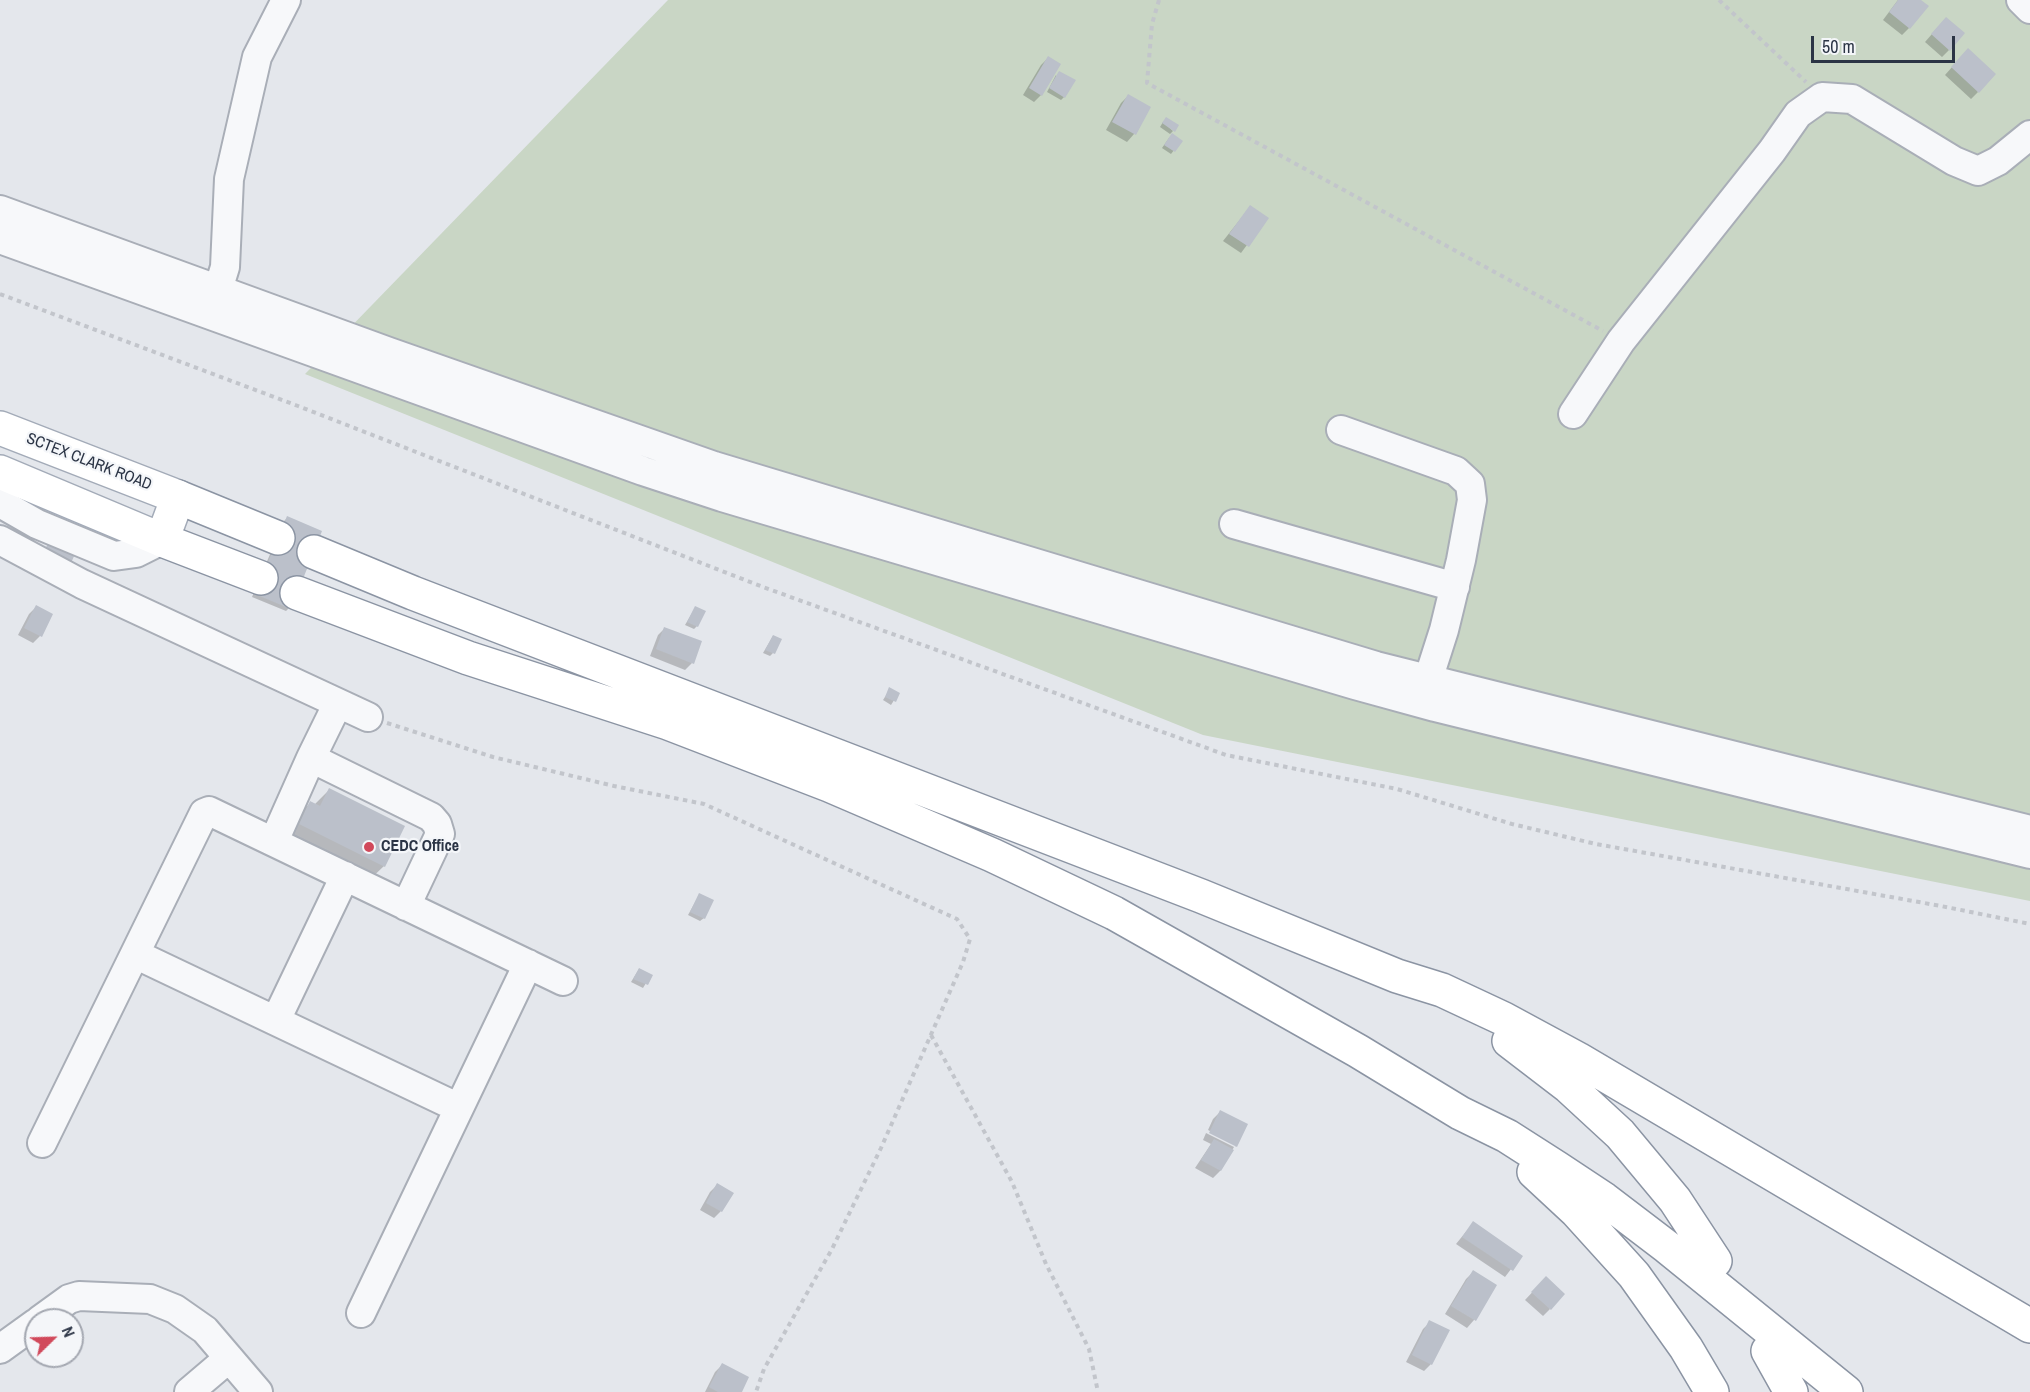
<!DOCTYPE html>
<style>
body{margin:0}
#map{position:relative;width:2030px;height:1392px;overflow:hidden;background:#e4e7ec;font-family:"Archivo Narrow",sans-serif}
canvas{display:block}
.north{position:absolute;left:24px;top:1308px;width:60px;height:60px;box-sizing:border-box;background:#f4f6f9;border:2px solid #a4a8b1;border-radius:50%;rotate:67deg;font-size:16px;font-weight:700;line-height:24px;text-align:center;color:#2b3445}
.north::after{content:'';display:block;margin:auto;width:21px;height:27px;background:#d1495b;clip-path:polygon(50% 0,100% 100%,50% 72%,0 100%)}
.scale{position:absolute;left:1811px;top:36px;width:144px;height:27px;box-sizing:border-box;border:3px solid #2b3445;border-top:0;padding-left:8px;font-size:18px;line-height:21px;white-space:nowrap;color:#2b3445;-webkit-text-stroke:4px #f4f6f9;paint-order:stroke}
</style>
<div id="map">
<canvas width="2030" height="1392"></canvas>
<div class="north">N</div>
<div class="scale">50 m</div>
</div>
<script>
const g = document.querySelector('canvas').getContext('2d');
g.lineJoin = 'round';
function fillPath(path, color) { g.fillStyle = color; g.fill(path, 'evenodd'); }
const toPath = rows => new Path2D(rows.map(r => 'M' + r).join(''));
function strokePath(path, color, width, dash) { g.strokeStyle = color; g.lineWidth = width; g.lineCap = dash ? 'butt' : 'round'; g.setLineDash(dash || []); g.stroke(path); }
function write(font, color, halo, rows, align = 'center') {
  g.font = font + ' "Archivo Narrow",sans-serif'; g.lineWidth = 4.5; g.setLineDash([]); g.textBaseline = 'middle'; g.strokeStyle = halo; g.fillStyle = color; for (const [text, x, y, turn = 0] of rows) {
    g.save(); g.translate(x, y); g.rotate((+turn || 0) * Math.PI / 180); g.textAlign = isNaN(turn) ? turn : align; if (halo) g.strokeText(text, 0, 0); g.fillText(text, 0, 0); g.restore();
  }
}
fillPath(toPath([
 [668,0,2030,0,2030,901,1203,735,305,374]
]), '#c9d6c5');
fillPath(toPath([
 [1898,0,1919,0,1909,28,1902,35,1883,20],
 [1939,26,1949,50,1942,57,1925,42],
 [1961,57,1978,92,1971,99,1945,75],
 [1048,58,1041,95,1034,102,1023,95,1041,65],
 [1056,75,1064,97,1061,100,1047,92],
 [1128,96,1149,108,1134,134,1127,142,1106,130,1121,103],
 [1163,122,1173,131,1170,134,1160,127],
 [1169,138,1181,141,1171,154,1162,148],
 [1250,207,1267,218,1241,253,1223,241],
 [287,518,289,608,286,611,252,597,284,521],
 [36,607,40,636,33,643,18,635,29,614],
 [695,608,697,626,694,629,685,625],
 [665,628,692,663,685,670,650,656,658,635],
 [773,636,773,653,770,656,763,653],
 [890,689,898,694,891,705,883,700],
 [329,790,384,866,361,888,278,847,288,826,310,803,314,805],
 [699,895,704,918,700,921,688,915],
 [639,969,651,975,643,988,631,982],
 [1220,1112,1246,1125,1235,1147,1235,1144,1208,1130,1213,1119],
 [1206,1133,1234,1147,1220,1171,1213,1178,1195,1168,1211,1144,1203,1140],
 [717,1185,721,1211,714,1218,700,1210,710,1192],
 [1473,1223,1521,1256,1505,1277,1456,1244],
 [1473,1272,1495,1286,1474,1320,1467,1328,1445,1314,1466,1279],
 [1539,1285,1550,1309,1543,1316,1525,1300],
 [1430,1322,1431,1364,1424,1371,1406,1362,1423,1329],
 [722,1365,740,1392,705,1392,715,1372]
]), '#0003');
fillPath(toPath([
 [1898,0,1921,0,1929,6,1910,29,1889,12],
 [1946,17,1965,33,1950,51,1931,34],
 [1968,48,1996,74,1979,93,1951,67],
 [1048,56,1061,64,1042,96,1029,88],
 [1059,71,1076,80,1065,98,1049,88],
 [1128,94,1151,107,1136,135,1112,122],
 [1166,117,1179,125,1175,132,1162,123],
 [1172,133,1183,141,1175,152,1164,145],
 [1250,205,1269,218,1249,247,1229,234],
 [287,516,322,531,291,609,255,594],
 [52,534,79,545,71,563,44,552],
 [36,605,53,614,42,637,24,628],
 [695,606,706,611,698,627,687,622],
 [664,627,702,641,694,664,656,649],
 [773,635,782,639,775,654,765,650],
 [889,687,900,693,896,702,885,697],
 [329,788,405,826,385,867,299,824,310,801,320,806],
 [699,893,714,900,705,919,690,912],
 [639,968,653,975,648,985,633,979],
 [1220,1110,1248,1124,1237,1147,1209,1133],
 [1214,1139,1234,1150,1221,1171,1201,1160],
 [717,1183,734,1193,722,1212,706,1203],
 [1473,1221,1523,1256,1513,1271,1462,1237],
 [1473,1270,1497,1285,1476,1321,1451,1306],
 [1546,1276,1565,1294,1551,1310,1531,1292],
 [1429,1320,1450,1330,1432,1365,1412,1355],
 [722,1363,749,1377,742,1392,718,1392,709,1387]
]), '#bbc0ca');
const minor = toPath([
 [2021,0,2030,9],
 [0,210,389,352,714,466,1376,666,2030,830],
 [0,239,643,471,722,497,1355,685,1435,707,2030,854],
 [218,290,225,267,229,179,257,57,286,0],
 [1573,414,1621,341,1772,151,1798,114,1822,97,1852,99,1954,161,1978,171,1998,161,2030,135],
 [1341,430,1456,471,1470,484,1472,500,1461,560,1444,630,1428,680],
 [0,503,37,524,114,556,136,553,162,540],
 [1234,524,1455,587],
 [0,540,82,584,368,717],
 [311,758,431,817,437,824,440,834,406,906],
 [274,841,311,758,338,703],
 [135,954,459,1108],
 [276,1020,345,876],
 [42,1143,204,813,209,811,563,981],
 [361,1313,528,964],
 [40,1320,69,1299,79,1296,150,1299,175,1309,205,1330,258,1392],
 [0,1349,36,1323],
 [189,1392,229,1358]
]);
const major = toPath([
 [0,428,178,497,162,540,0,472]
]);
const highway = toPath([
 [178,497,278,538],
 [162,540,261,578],
 [314,552,413,593,1201,896,1397,976,1442,990,1504,1019,1578,1059,2030,1326],
 [297,593,468,658,668,723,829,785,992,855,1114,913,1358,1051,1460,1113,1507,1136,1557,1168,1604,1199,1667,1247,1846,1392],
 [1509,1041,1569,1087,1620,1134,1675,1200,1715,1261],
 [1534,1172,1576,1211,1634,1275,1686,1348,1712,1392],
 [1768,1351,1791,1392]
]);
strokePath(minor, '#a9aeb7', 32);
strokePath(major, '#a3abb8', 36);
strokePath(highway, '#8b94a3', 36);
strokePath(toPath([
 [1159,0,1152,24,1147,83,1603,331],
 [1719,0,1806,82],
 [0,294,298,406,763,587,1226,755,1397,789,1512,824,1596,844,1941,906,2030,924],
 [387,723,493,757,614,786,704,804,957,919,970,939,963,962,881,1148,832,1249,764,1369,756,1392],
 [931,1035,1012,1182,1046,1264,1089,1349,1098,1392]
]), '#c2c5cb', 4, [4.5, 4.5]);
strokePath(minor, '#f7f8fa', 28);
strokePath(major, '#fff', 33);
strokePath(highway, '#fff', 33);
for (const [x, y, r, color] of [
 [369,847,6,"#d1495b"]
]) { const dot = new Path2D(); dot.arc(x, y, r, 0, 2 * Math.PI); g.fillStyle = color; g.fill(dot); strokePath(dot, '#f4f6f9', 2); }
write('16px', '#2b3445', '#f4f6f9', [
 ["SCTEX CLARK ROAD",89,462,21]
]);
write('bold 16px', '#2b3445', '#f4f6f9', [
 ["CEDC Office",381,847]
], 'left');
</script>
